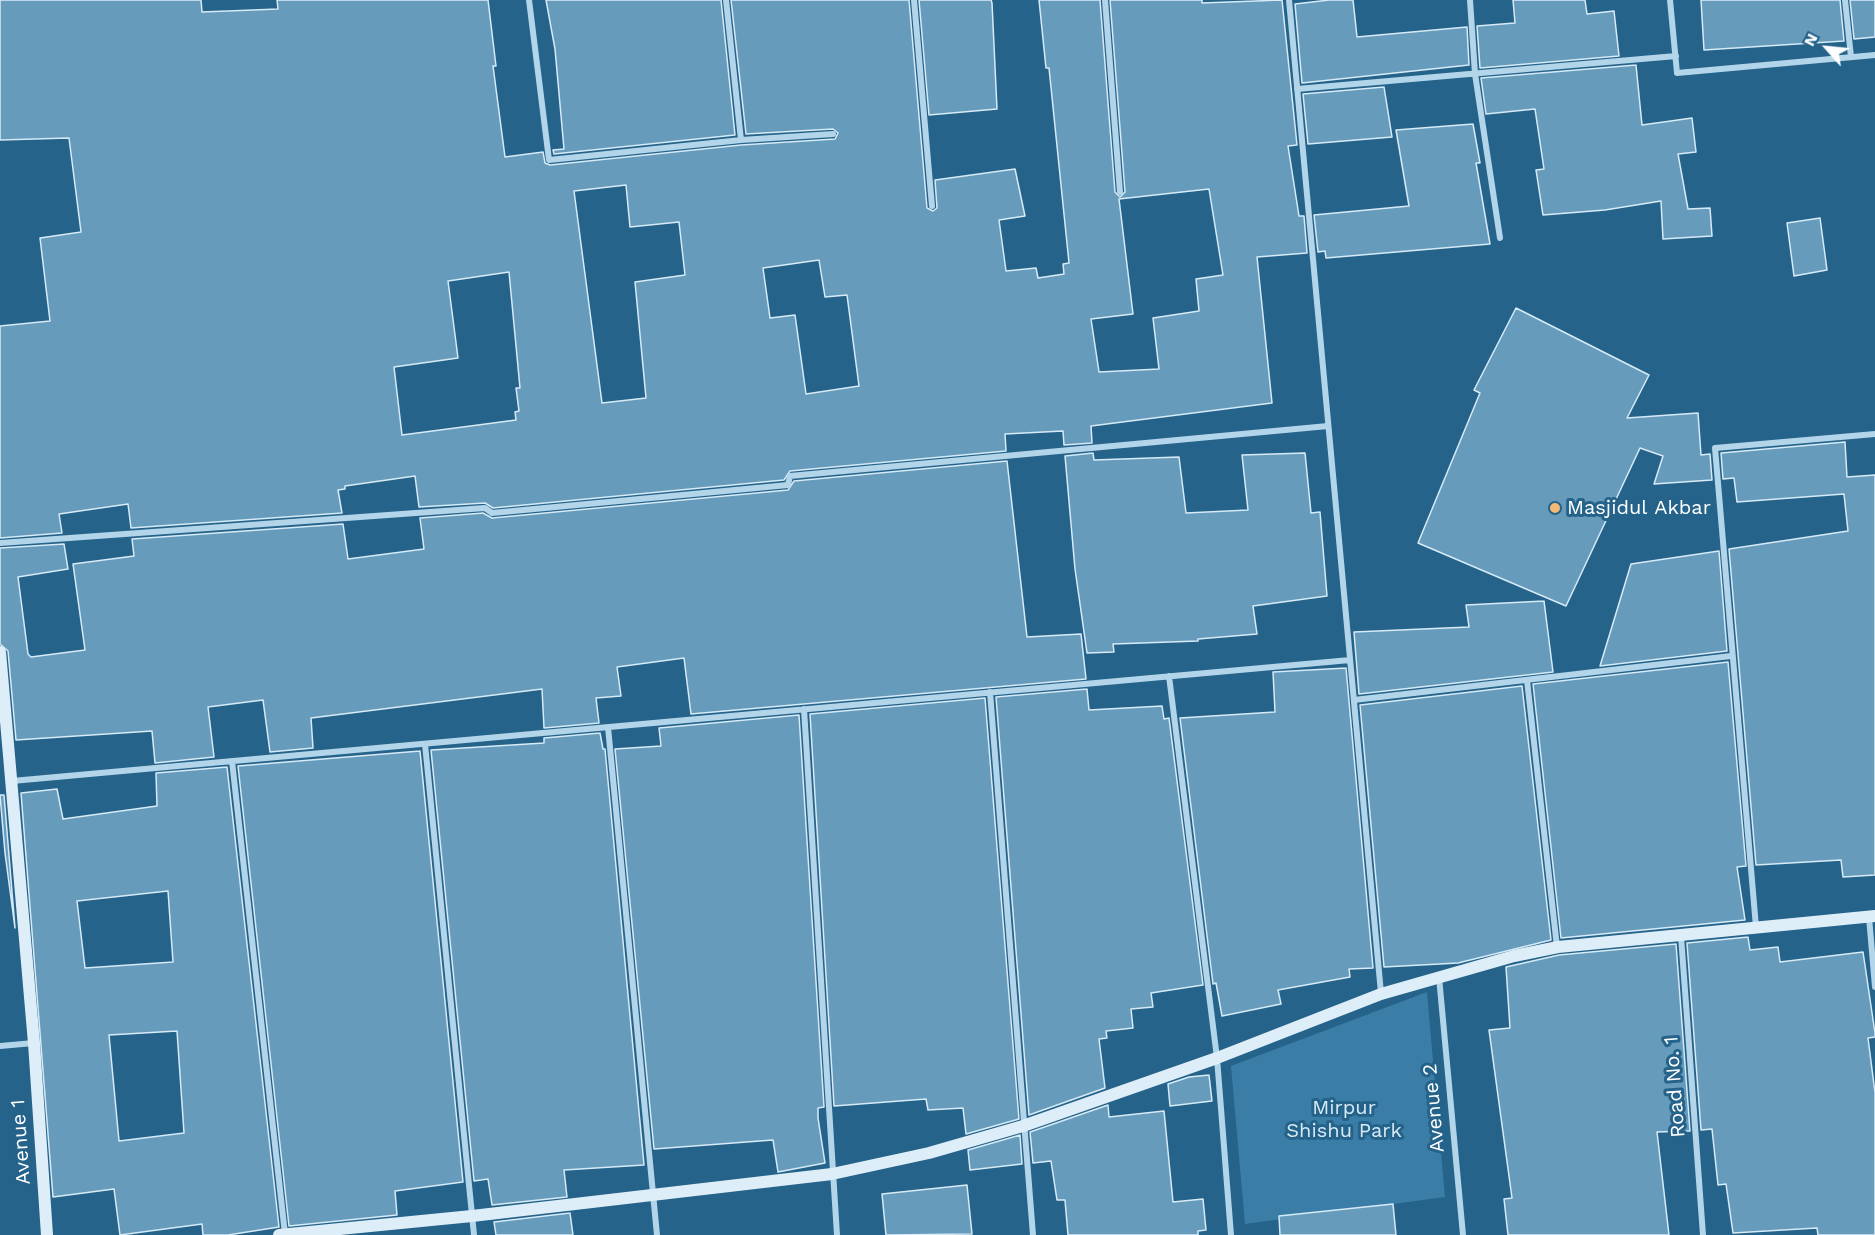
<!DOCTYPE html>
<style>
body{margin:0}
#map{position:relative;width:1875px;height:1235px;overflow:hidden;background:#25638a;font-family:"Work Sans",sans-serif}
canvas{display:block}
.north{position:absolute;left:1797px;top:18px;width:60px;height:60px;-webkit-text-stroke:4px #25638a;paint-order:stroke;rotate:297deg;font-size:16px;font-weight:700;line-height:24px;text-align:center;color:#fff}
.north::after{content:'';display:block;margin:auto;width:21px;height:27px;background:#fff;clip-path:polygon(50% 0,100% 100%,50% 72%,0 100%)}
</style>
<div id="map">
<canvas width="1875" height="1235"></canvas>
<div class="north">N</div>
</div>
<script>
const g = document.querySelector('canvas').getContext('2d');
g.lineJoin = 'round';
function fillPath(path, color) { g.fillStyle = color; g.fill(path, 'evenodd'); }
const toPath = rows => new Path2D(rows.map(r => 'M' + r).join(''));
function strokePath(path, color, width, dash) { g.strokeStyle = color; g.lineWidth = width; g.lineCap = dash ? 'butt' : 'round'; g.setLineDash(dash || []); g.stroke(path); }
function write(font, color, halo, rows, align = 'center') {
  g.font = font + ' "Work Sans",sans-serif'; g.lineWidth = 6; g.setLineDash([]); g.textBaseline = 'middle'; g.strokeStyle = halo; g.fillStyle = color; for (const [text, x, y, turn = 0] of rows) {
    g.save(); g.translate(x, y); g.rotate((+turn || 0) * Math.PI / 180); g.textAlign = isNaN(turn) ? turn : align; if (halo) g.strokeText(text, 0, 0); g.fillText(text, 0, 0); g.restore();
  }
}
fillPath(toPath([
 [1427,992,1445,1197,1245,1224,1231,1066]
]), '#3a7ea7');
const building = toPath([
 [0,0,201,0,202,12,278,9,277,0,488,0,496,66,493,66,505,157,543,152,545,163,550,165,741,145,835,139,838,133,833,129,746,134,731,0,909,0,927,208,933,211,937,208,935,180,1015,169,1025,216,999,220,1006,271,1036,268,1038,278,1064,274,1063,264,1069,263,1049,68,1046,68,1039,0,1100,0,1115,192,1120,197,1125,192,1110,0,1202,0,1202,3,1282,0,1297,145,1288,146,1299,216,1304,216,1307,253,1257,257,1272,403,1091,426,1092,443,1064,445,1063,431,1005,434,1006,451,790,471,784,480,493,508,485,503,419,507,415,476,345,486,345,489,338,490,342,513,131,528,128,504,59,514,62,533,0,538,0,326,50,321,40,238,81,232,69,138,0,140,0,0],
 [626,185,630,227,679,222,685,275,635,282,646,398,602,403,574,191,626,185],
 [1209,189,1223,275,1196,279,1199,311,1153,318,1159,369,1099,372,1091,319,1133,314,1119,199,1209,189],
 [819,260,825,297,847,295,859,386,806,394,795,315,770,318,763,268,819,260],
 [509,272,520,388,516,388,519,411,515,412,516,420,402,435,394,367,458,358,448,281,509,272],
 [546,0,721,0,735,135,554,154,553,150,564,149,555,49,546,0],
 [919,0,991,0,992,3,997,109,929,115,919,0],
 [1329,0,1353,0,1357,37,1467,27,1469,65,1302,83,1295,4,1329,0],
 [1513,0,1585,0,1587,14,1614,11,1619,56,1480,68,1477,26,1515,23,1513,0],
 [1701,0,1840,0,1844,41,1704,50,1701,0],
 [1850,0,1875,0,1875,37,1854,39,1850,0],
 [1636,65,1642,125,1692,118,1696,152,1678,154,1688,209,1710,208,1712,236,1663,239,1661,201,1605,210,1543,215,1536,170,1544,169,1535,109,1486,114,1481,78,1636,65],
 [1384,87,1392,137,1308,144,1303,94,1384,87],
 [1473,124,1480,163,1476,163,1490,244,1326,258,1325,251,1318,252,1314,215,1409,206,1396,130,1473,124],
 [1820,218,1827,270,1794,276,1787,223,1820,218],
 [1516,308,1649,375,1627,418,1698,413,1701,455,1710,454,1712,480,1654,484,1663,456,1640,448,1566,606,1418,543,1480,393,1474,390,1516,308],
 [1845,442,1847,477,1875,475,1875,875,1843,877,1841,860,1756,865,1729,549,1848,531,1844,494,1737,502,1734,478,1723,479,1721,453,1845,442],
 [1093,453,1094,460,1179,457,1186,513,1248,510,1242,455,1305,453,1311,513,1320,512,1327,596,1253,606,1257,634,1198,639,1198,641,1113,644,1114,652,1087,653,1075,569,1065,456,1093,453],
 [1007,461,1027,637,1081,634,1086,679,691,714,684,658,617,667,621,696,596,698,599,723,544,728,542,689,311,718,313,748,270,752,263,700,208,707,214,757,155,763,152,731,16,740,8,651,0,644,0,548,64,544,68,569,18,577,28,654,31,657,85,650,73,564,134,556,132,539,343,524,348,559,424,549,420,518,483,513,492,518,788,490,794,481,1007,461],
 [1719,551,1727,651,1600,666,1631,564,1719,551],
 [1544,601,1553,672,1359,694,1354,632,1469,627,1466,605,1544,601],
 [1728,662,1746,866,1737,867,1745,920,1561,938,1533,684,1728,662],
 [1346,668,1373,968,1349,969,1350,977,1278,990,1281,1004,1222,1016,1216,983,1213,984,1180,718,1275,712,1273,672,1346,668],
 [1522,686,1551,940,1458,963,1384,967,1360,705,1522,686],
 [1087,689,1089,710,1162,706,1164,719,1169,718,1203,985,1151,993,1153,1007,1131,1009,1133,1028,1106,1031,1107,1038,1099,1039,1105,1088,1029,1115,996,697,1087,689],
 [985,698,1019,1119,966,1134,963,1108,928,1110,926,1099,834,1106,810,714,985,698],
 [799,715,824,1107,818,1108,818,1118,825,1163,778,1172,773,1140,654,1149,615,749,661,746,659,728,799,715],
 [600,733,603,749,605,749,644,1165,564,1170,567,1197,492,1205,488,1179,474,1181,431,750,544,743,544,738,600,733],
 [420,751,463,1182,395,1191,397,1215,289,1226,238,766,420,751],
 [227,767,279,1227,228,1235,203,1235,202,1224,120,1235,114,1189,53,1197,21,793,57,789,63,819,157,806,156,773,227,767],
 [168,891,173,962,85,968,77,901,168,891],
 [177,1031,184,1133,119,1141,109,1035,177,1031],
 [0,795,4,795,15,928,5,853,0,795],
 [1748,937,1750,950,1778,947,1780,962,1863,952,1875,1033,1875,1037,1868,1038,1875,1093,1875,1235,1818,1235,1817,1228,1733,1233,1726,1184,1718,1185,1712,1129,1701,1130,1687,943,1748,937],
 [1676,944,1690,1131,1657,1132,1669,1235,1508,1235,1504,1199,1512,1198,1489,1030,1510,1028,1506,967,1559,955,1676,944],
 [1209,1075,1212,1101,1170,1106,1168,1084,1189,1077,1209,1075],
 [1108,1105,1109,1117,1164,1111,1173,1202,1203,1199,1206,1230,1198,1231,1198,1235,1068,1235,1065,1200,1057,1200,1051,1161,1033,1163,1030,1132,1108,1105],
 [1020,1135,1022,1164,970,1170,968,1150,1020,1135],
 [967,1185,972,1234,886,1235,882,1194,967,1185],
 [1393,1204,1396,1235,1280,1235,1279,1216,1393,1204],
 [570,1213,573,1235,496,1235,494,1222,570,1213]
]);
fillPath(building, '#669bbc');
strokePath(building, '#d7ebf7', 1.5);
strokePath(toPath([
 [529,0,549,160,741,140,833,134],
 [726,0,741,140],
 [914,0,932,206],
 [1105,0,1120,192],
 [1289,0,1381,993],
 [1470,0,1475,74,1500,238],
 [1670,0,1677,73,1875,55],
 [1845,0,1851,57],
 [1297,89,1676,56],
 [0,543,485,508,492,513,788,485,790,476,1328,426],
 [1169,676,1217,1058,1231,1235],
 [1527,680,1557,947],
 [990,692,1033,1235],
 [1354,700,1731,656],
 [804,709,837,1235],
 [608,727,657,1235],
 [425,744,474,1235],
 [232,761,285,1234],
 [12,781,1350,660],
 [1869,917,1875,987],
 [1756,927,1715,448,1875,434],
 [1681,936,1703,1235],
 [1439,977,1463,1235],
 [0,1046,34,1043]
]), '#b3d5ea', 6);
strokePath(toPath([
 [0,652,34,1043,47,1235],
 [279,1235,472,1216,832,1174,929,1153,1023,1126,1217,1058,1381,994,1514,956,1558,947,1875,916]
]), '#deeef8', 12);
for (const [x, y, r, color] of [
 [1555,508,6,"#f3ba77"]
]) { const dot = new Path2D(); dot.arc(x, y, r, 0, 2 * Math.PI); g.fillStyle = color; g.fill(dot); strokePath(dot, '#25638a', 2); }
write('20px', '#fff', '#25638a', [
 ["Masjidul Akbar",1567,508]
], 'left');
write('20px', '#fff', '#25638a', [
 ["Road No. 1",1675,1087,-94],
 ["Avenue 2",1434,1108,-95],
 ["Avenue 1",21,1142,-94]
]);
write('20px', '#d7ebf7', '#25638a', [
 ["Mirpur",1344,1108],
 ["Shishu Park",1344,1131]
]);
</script>
